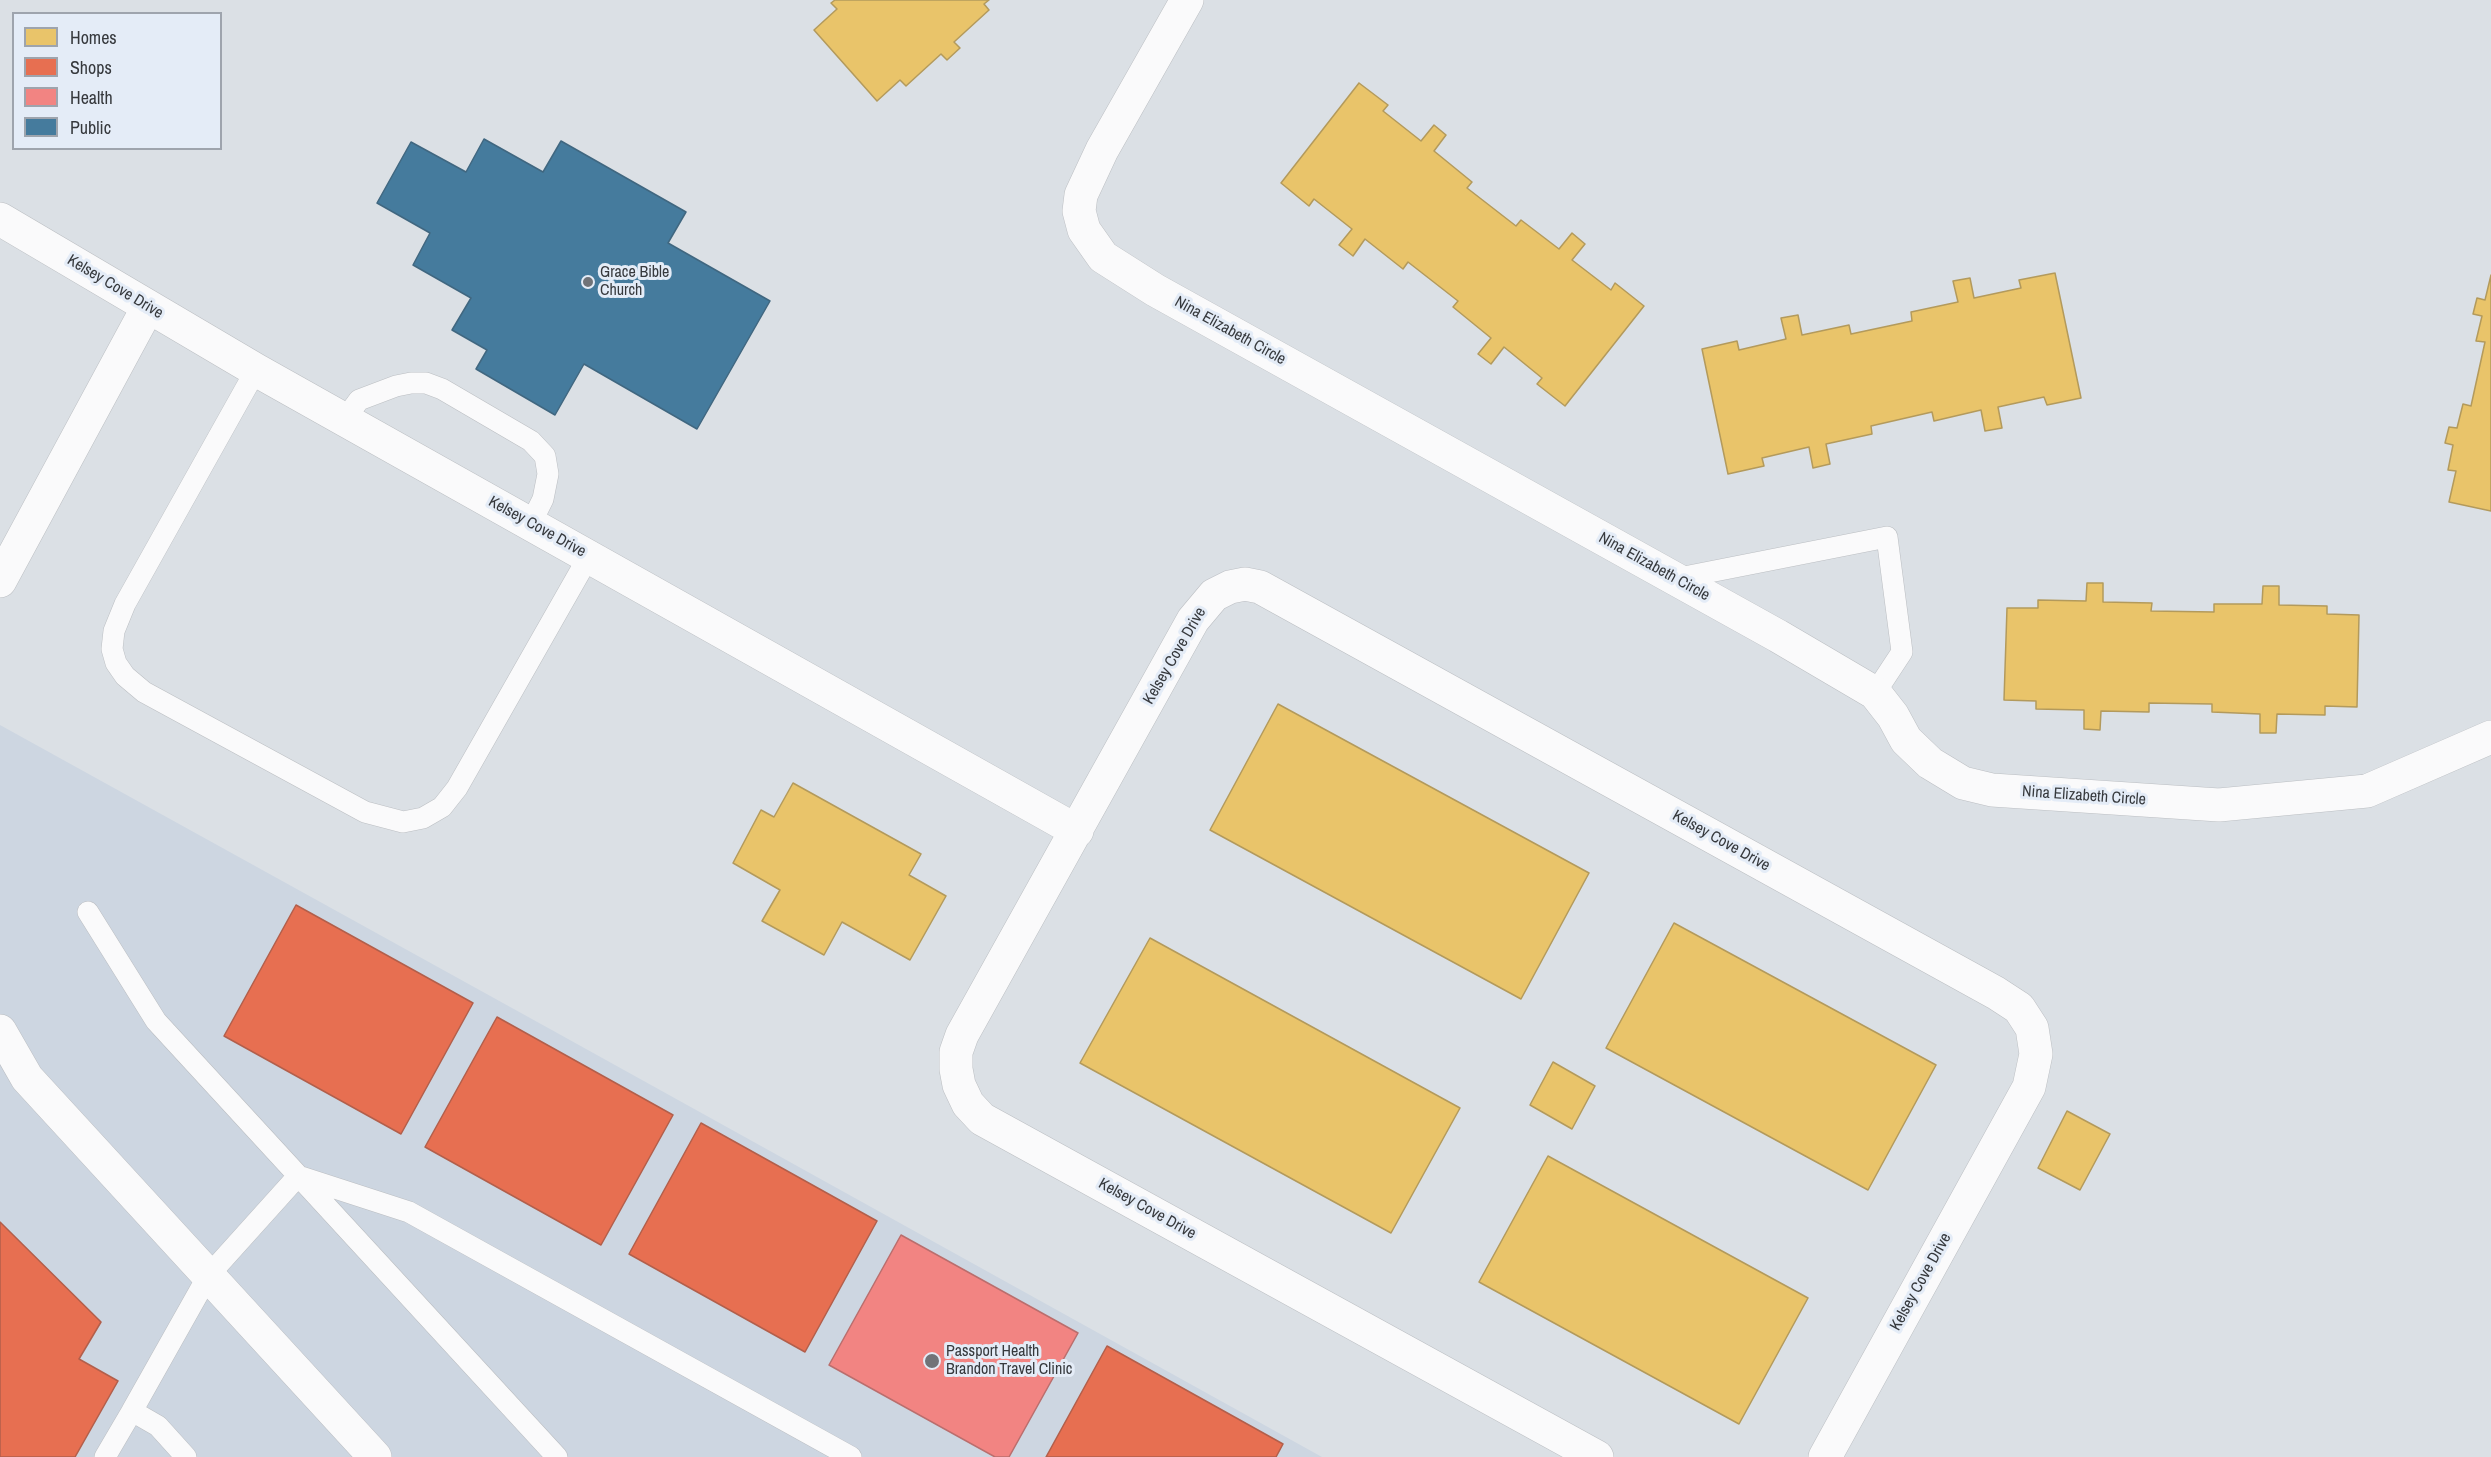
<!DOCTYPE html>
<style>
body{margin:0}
#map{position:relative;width:2491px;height:1457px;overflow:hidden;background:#dbe0e5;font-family:"Archivo Narrow",sans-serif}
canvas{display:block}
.legend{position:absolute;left:12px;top:12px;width:210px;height:138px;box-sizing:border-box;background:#e4ecf7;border:2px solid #9ea4ad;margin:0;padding:8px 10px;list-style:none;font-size:18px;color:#36393d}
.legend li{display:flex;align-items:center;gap:12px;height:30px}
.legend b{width:30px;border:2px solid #9ea4ad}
</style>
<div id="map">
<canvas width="2491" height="1457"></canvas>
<ul class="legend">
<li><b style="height:16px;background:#e9c46a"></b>Homes</li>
<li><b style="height:16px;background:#e76f51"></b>Shops</li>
<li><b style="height:16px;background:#f28482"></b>Health</li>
<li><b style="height:16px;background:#457b9d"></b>Public</li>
</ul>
</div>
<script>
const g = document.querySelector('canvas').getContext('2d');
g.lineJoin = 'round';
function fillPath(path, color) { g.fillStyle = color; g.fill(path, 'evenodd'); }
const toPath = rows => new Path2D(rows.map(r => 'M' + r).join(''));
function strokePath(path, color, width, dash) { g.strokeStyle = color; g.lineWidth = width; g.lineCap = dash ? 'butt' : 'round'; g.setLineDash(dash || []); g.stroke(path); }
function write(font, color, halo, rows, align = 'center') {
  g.font = font + ' "Archivo Narrow",sans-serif'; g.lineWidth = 6; g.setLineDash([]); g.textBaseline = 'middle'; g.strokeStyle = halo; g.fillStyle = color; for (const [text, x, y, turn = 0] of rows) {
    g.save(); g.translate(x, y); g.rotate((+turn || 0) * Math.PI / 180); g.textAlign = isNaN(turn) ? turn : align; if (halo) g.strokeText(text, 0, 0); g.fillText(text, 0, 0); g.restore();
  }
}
fillPath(toPath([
 [0,725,550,1029,1322,1457,0,1457]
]), '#cdd6e1');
const homes = toPath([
 [835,0,989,0,984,4,989,10,954,42,960,48,947,60,941,54,906,86,900,80,877,101,814,30,837,9,831,3,835,0],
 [1359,83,1388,105,1383,111,1421,141,1434,125,1446,135,1434,151,1472,182,1467,188,1516,226,1521,220,1559,249,1572,233,1585,244,1572,260,1611,290,1615,283,1644,306,1565,406,1537,384,1542,378,1504,347,1491,364,1478,354,1491,338,1453,307,1458,301,1408,262,1403,269,1365,239,1353,256,1339,245,1352,229,1314,199,1309,206,1281,183,1359,83],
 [2055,273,2081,398,2047,405,2044,397,1998,407,2002,428,1985,431,1981,410,1934,421,1932,412,1871,426,1872,434,1826,444,1830,464,1813,468,1809,447,1762,458,1764,466,1728,474,1702,349,1737,341,1739,350,1786,339,1781,318,1798,315,1802,335,1849,325,1851,334,1912,321,1911,312,1958,302,1953,281,1970,278,1974,298,2021,288,2019,280,2055,273],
 [2491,275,2491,511,2449,502,2456,471,2448,470,2453,445,2445,443,2449,427,2457,428,2463,404,2471,406,2485,342,2476,341,2482,316,2473,314,2477,298,2485,300,2491,275],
 [2087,583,2103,583,2103,602,2152,603,2151,611,2214,612,2214,604,2262,604,2263,586,2279,586,2279,605,2327,606,2327,614,2359,615,2357,707,2325,706,2325,715,2277,714,2276,733,2260,733,2260,714,2212,712,2212,704,2149,703,2149,712,2101,711,2100,730,2084,729,2084,710,2036,709,2036,701,2004,700,2007,608,2038,608,2038,600,2086,601,2087,583],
 [1278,704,1589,873,1521,999,1210,830,1278,704],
 [793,783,921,854,909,875,946,896,910,960,842,922,824,955,762,921,780,890,733,863,761,810,774,817,793,783],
 [1674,923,1936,1065,1868,1190,1606,1048,1674,923],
 [1150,938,1460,1108,1391,1233,1080,1063,1150,938],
 [1553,1062,1595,1086,1572,1129,1530,1105,1553,1062],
 [2067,1111,2110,1134,2080,1190,2038,1168,2067,1111],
 [1548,1156,1808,1298,1739,1424,1479,1282,1548,1156]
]);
fillPath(homes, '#e9c46a');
strokePath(homes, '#b39a5c', 1.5);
const shops = toPath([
 [296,905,473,1003,401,1134,224,1036,296,905],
 [497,1017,673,1115,601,1245,425,1147,497,1017],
 [701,1123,877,1221,805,1352,629,1254,701,1123],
 [0,1222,101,1322,79,1359,118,1381,75,1457,0,1457,0,1222],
 [1107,1346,1283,1444,1276,1457,1046,1457,1107,1346]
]);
fillPath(shops, '#e76f51');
strokePath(shops, '#b25f4b', 1.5);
const health = toPath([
 [901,1235,1078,1333,1009,1457,995,1457,829,1365,901,1235]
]);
fillPath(health, '#f28482');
strokePath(health, '#ba6e6d', 1.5);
const public = toPath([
 [484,139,543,172,561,141,686,212,668,243,770,301,697,429,584,364,555,415,476,369,487,350,452,330,471,298,413,265,430,233,377,203,411,142,466,172,484,139]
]);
fillPath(public, '#457b9d');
strokePath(public, '#406780', 1.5);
const lane = toPath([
 [256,370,125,604,114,631,112,649,116,663,125,676,144,692,365,812,403,822,423,818,442,807,457,788,589,556],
 [345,419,359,400,396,386,411,383,426,383,442,389,531,441,545,456,548,474,543,499,531,523],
 [1674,579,1887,537,1902,652,1875,693],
 [88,912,156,1021,557,1457],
 [105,1457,132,1411],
 [186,1457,158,1426,132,1411,208,1276,298,1176,409,1212,851,1457]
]);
const street = toPath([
 [1187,0,1102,150,1081,195,1079,211,1084,230,1103,257,1155,290,1778,636,1875,693,1893,716,1906,740,1930,763,1963,783,1992,790,2219,805,2367,791,2491,737],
 [0,219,256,370,1077,831],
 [0,581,148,307],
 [0,1031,27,1078,375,1457],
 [1597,1457,982,1119,968,1104,959,1085,956,1069,956,1052,962,1035,1193,620,1214,595,1230,587,1245,584,1260,587,1996,993,2019,1008,2032,1028,2036,1054,2029,1087,1825,1457]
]);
strokePath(lane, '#bbbec2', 22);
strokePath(street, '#bbbec2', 34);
strokePath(lane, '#fafafb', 21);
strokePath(street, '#fafafb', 33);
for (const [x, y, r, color] of [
 [588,282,6,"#707378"],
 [932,1361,8,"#707378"]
]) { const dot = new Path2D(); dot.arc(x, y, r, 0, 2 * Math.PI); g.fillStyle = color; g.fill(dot); strokePath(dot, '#e4ecf7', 2); }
write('16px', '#36393d', '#e4ecf7', [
 ["Grace Bible",600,273],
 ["Church",600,291],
 ["Passport Health",946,1352],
 ["Brandon Travel Clinic",946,1370]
], 'left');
write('16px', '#36393d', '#e4ecf7', [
 ["Kelsey Cove Drive",115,287,31],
 ["Nina Elizabeth Circle",1230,331,29],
 ["Kelsey Cove Drive",537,527,29],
 ["Nina Elizabeth Circle",1654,567,29],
 ["Kelsey Cove Drive",1175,656,-60],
 ["Nina Elizabeth Circle",2084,796,4],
 ["Kelsey Cove Drive",1721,841,29],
 ["Kelsey Cove Drive",1147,1209,29],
 ["Kelsey Cove Drive",1921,1282,-61]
]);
</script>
